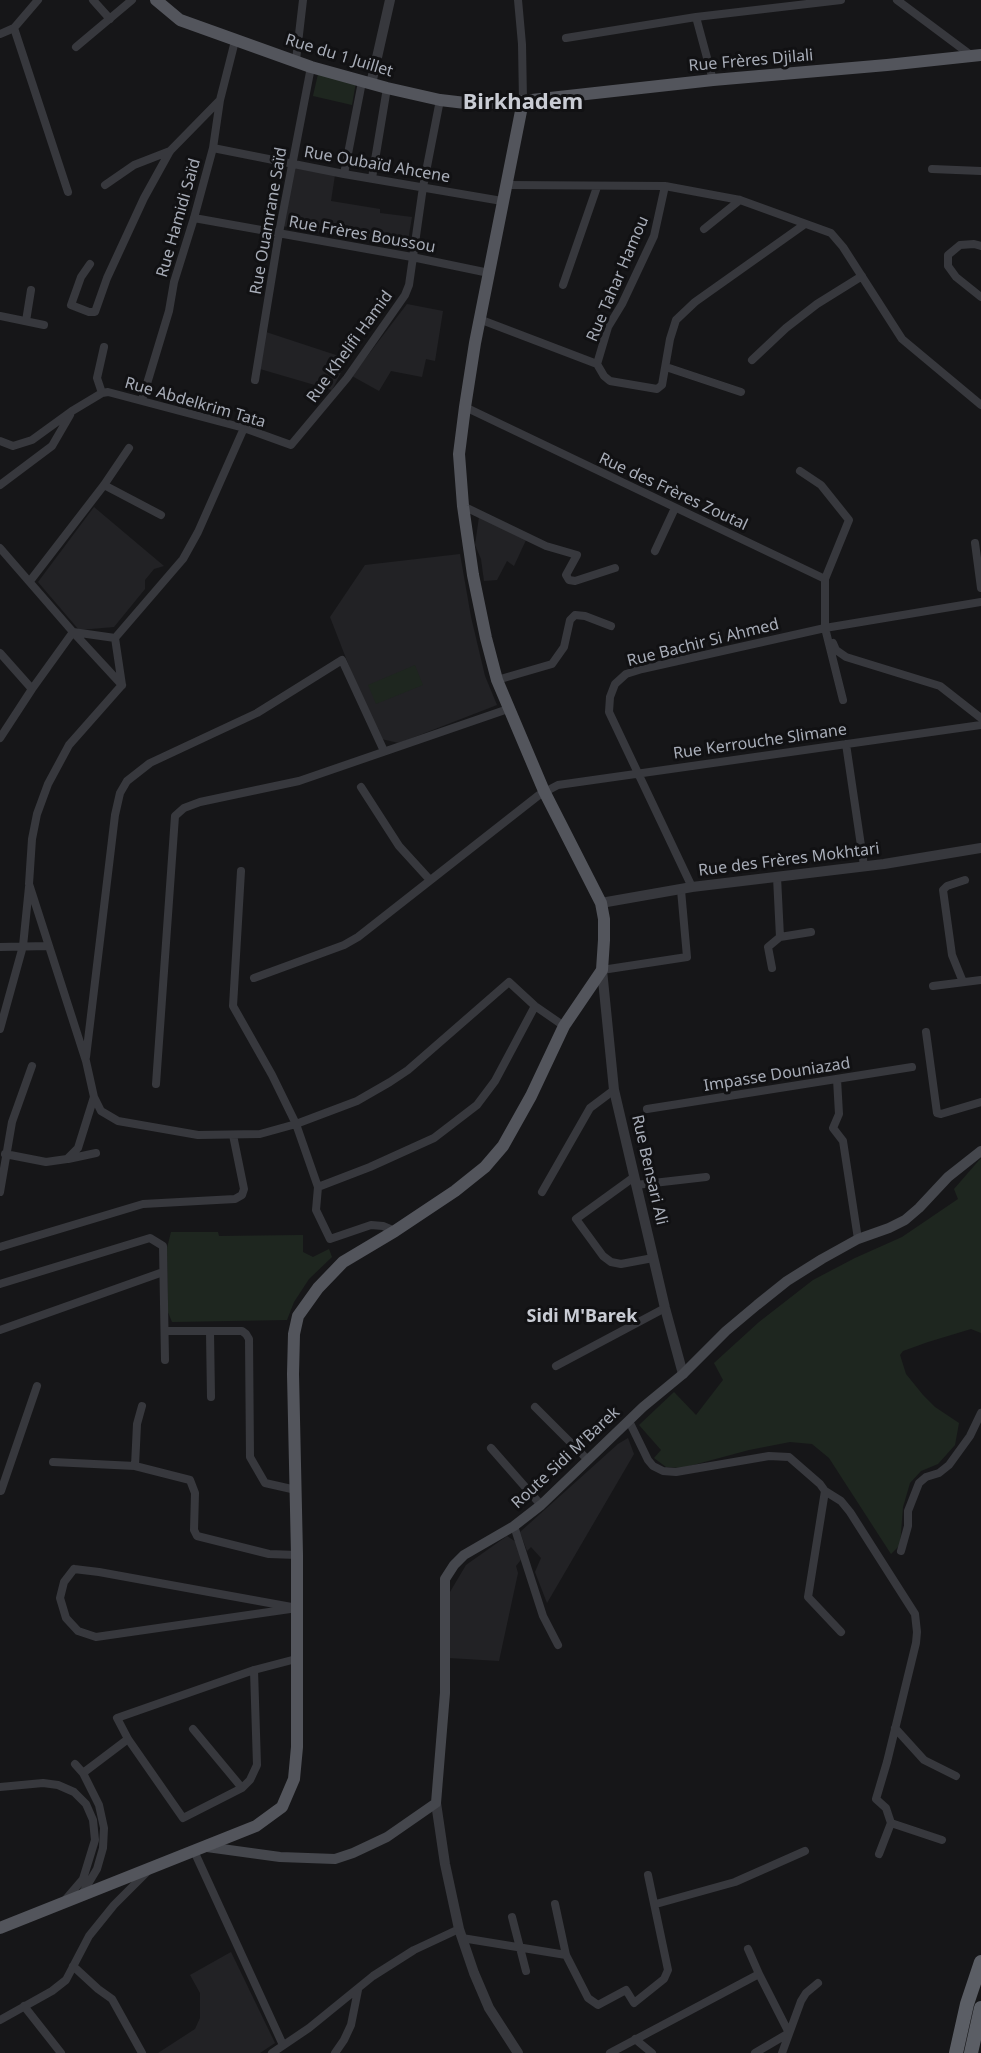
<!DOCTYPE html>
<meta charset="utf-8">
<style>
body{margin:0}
canvas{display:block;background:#161618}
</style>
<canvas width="981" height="2053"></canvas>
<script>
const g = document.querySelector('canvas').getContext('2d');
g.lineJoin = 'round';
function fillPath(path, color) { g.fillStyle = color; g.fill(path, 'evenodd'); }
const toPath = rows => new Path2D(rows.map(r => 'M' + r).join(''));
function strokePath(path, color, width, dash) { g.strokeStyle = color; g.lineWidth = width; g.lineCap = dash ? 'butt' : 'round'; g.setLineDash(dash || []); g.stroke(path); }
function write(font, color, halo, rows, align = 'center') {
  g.font = font + ' "Noto Sans",sans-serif'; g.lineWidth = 6; g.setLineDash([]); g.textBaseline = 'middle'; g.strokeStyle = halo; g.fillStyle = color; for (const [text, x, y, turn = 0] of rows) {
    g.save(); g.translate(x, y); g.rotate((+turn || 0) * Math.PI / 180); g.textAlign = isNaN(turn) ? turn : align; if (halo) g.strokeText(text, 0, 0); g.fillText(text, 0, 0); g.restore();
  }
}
fillPath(toPath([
 [294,168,335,175,331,201,380,209,380,213,412,217,407,246,282,226],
 [407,304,443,311,435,361,426,359,422,377,391,371,379,391,352,376],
 [266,332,348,359,332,390,260,369],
 [94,507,164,566,154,569,145,580,145,589,114,627,79,630,38,582],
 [479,517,526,540,514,566,507,561,497,580,484,581,481,559,475,545],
 [460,554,471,617,485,676,497,705,399,743,377,738,330,617,365,565],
 [628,1438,634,1454,547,1603,535,1572,541,1558,531,1547,527,1551,520,1532,618,1444],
 [507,1536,516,1542,524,1556,516,1566,518,1573,499,1661,449,1658,450,1592,466,1565],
 [231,1952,275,2043,260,2053,158,2053,195,2029,200,2018,200,1993,190,1975]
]), '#222225');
fillPath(toPath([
 [318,74,356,82,352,105,313,96],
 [415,665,423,685,376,704,368,685],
 [981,1158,981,1333,971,1329,928,1342,903,1351,900,1355,906,1374,923,1395,935,1407,959,1423,955,1445,938,1464,921,1471,910,1483,903,1507,900,1545,891,1554,829,1458,812,1444,790,1442,749,1450,682,1468,666,1467,654,1458,661,1450,639,1425,674,1392,696,1415,723,1380,714,1363,759,1322,813,1280,855,1258,902,1237,958,1199,954,1189],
 [171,1232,218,1232,219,1236,303,1235,303,1252,313,1257,329,1249,332,1257,309,1279,294,1302,287,1320,172,1322,168,1312,167,1248]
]), '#1e261f');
strokePath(toPath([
 [93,0,110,19],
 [518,0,522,44,523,101],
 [897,0,972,56],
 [696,17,713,80],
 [14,28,68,192],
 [0,34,14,28,38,0],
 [566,38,696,17,841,0],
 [76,47,132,0],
 [296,60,303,0],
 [213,148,344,174,502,201],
 [932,169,981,171],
 [344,174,362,82],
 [372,178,387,88],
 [105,185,134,165,170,151],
 [506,185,665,186,740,200,831,233,843,247,902,339,981,405],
 [194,218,412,257,489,273],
 [704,229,740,200],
 [981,246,974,244,960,245,948,255,948,266,956,277,981,297],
 [90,264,81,277,71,305,89,312,95,312,107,278,144,198,170,151,219,101],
 [563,285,597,187],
 [0,316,44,325],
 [479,319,597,364,608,327,622,304,654,236,665,186],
 [26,321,31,290],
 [752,360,786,328,817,304,862,276],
 [597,364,604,376,610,381,657,389,662,385,670,339,676,320,695,302,805,224],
 [666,367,741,392],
 [255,380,279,233,311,67],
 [102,393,97,378,104,347],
 [142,400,169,311,174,282,194,218,213,148,220,100,235,41],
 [465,407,825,579,825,628,843,700],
 [0,441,13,446,32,440,72,411,102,393,108,392,244,428,291,445,347,378,405,295,409,285,423,187,440,100],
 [800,471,821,485,849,520,825,579],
 [0,485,52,446,70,415],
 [104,485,161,515],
 [463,506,546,546,577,555,566,575,569,580,575,581,615,568],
 [975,543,981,588],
 [0,548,73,632,32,689,0,738],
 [655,551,675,508],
 [30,581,104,485,129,448],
 [73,632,121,684],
 [73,632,115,638],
 [833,643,836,650,846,657,940,686,981,718],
 [0,653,32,689],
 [497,680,552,664,564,647,570,620,575,615,585,616,611,626],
 [122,685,69,745,48,784,37,814,32,839,29,884,86,1061,94,1097,101,1111,118,1121,198,1135,260,1134,296,1124,272,1075,233,1006,241,871],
 [122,685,115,638,183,559,198,532,244,428],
 [846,744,864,866],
 [361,787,399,846,430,880],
 [777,877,780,937],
 [692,887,609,712,610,697,615,684,626,674,642,669,825,628,981,602],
 [0,947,48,946],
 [772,968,768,947,780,937,811,932],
 [602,970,687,957,681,890],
 [254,978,344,945,358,937,539,795,558,785,981,725],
 [963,982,952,955,943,890,947,886,965,880],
 [933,986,981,980],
 [0,1029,23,946,29,887],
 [926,1032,937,1113,941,1114,981,1102],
 [86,1057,115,815,120,793,127,781,150,763,257,713,342,660,384,751],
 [837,1079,839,1114,833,1128,843,1141,858,1239],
 [156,1084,175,816,184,808,200,802,299,781,508,709],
 [647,1109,912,1067],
 [5,1154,46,1162,67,1159,78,1148,94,1097],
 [68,1159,96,1153],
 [634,1177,576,1219,603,1256,611,1262,621,1264,653,1258],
 [636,1185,706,1177],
 [318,1187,370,1167,434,1138,477,1105,495,1081,535,1006],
 [0,1192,12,1122,32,1066],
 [542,1192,590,1108,614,1090],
 [395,1231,383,1226,371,1225,330,1239,316,1210,318,1187,296,1124,357,1101,390,1082,408,1070,509,982,535,1006,564,1026],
 [0,1247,143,1204,235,1199,242,1195,244,1189,233,1135],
 [0,1284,150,1238,163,1246,165,1360],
 [0,1330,163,1272],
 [165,1331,242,1331,246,1334,249,1339,250,1457,265,1483,296,1490],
 [210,1332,211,1397],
 [556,1366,665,1308],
 [535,1407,588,1460],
 [629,1421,648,1460,653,1466,663,1471,676,1472,769,1456,789,1457,820,1484,825,1491,841,1501,850,1512,915,1614,917,1632,916,1643,887,1762,876,1799,886,1808,891,1823,942,1840],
 [491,1448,541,1505],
 [53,1462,135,1466,190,1480,195,1493,194,1530,197,1536,269,1554,297,1555],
 [135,1466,137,1424,142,1406],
 [1,1491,37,1386],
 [825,1491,808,1597,841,1632],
 [514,1526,543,1616,558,1645],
 [901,1551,908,1526,908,1511,919,1483,926,1477,939,1473,949,1465,970,1436,981,1413],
 [74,1569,99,1572,297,1608,96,1637,78,1631,66,1618,60,1598,64,1582,74,1569],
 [254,1670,257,1765,250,1780,242,1788,183,1818,128,1739,117,1718,254,1670,296,1659],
 [895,1728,924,1760,956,1776],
 [193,1729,242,1788],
 [75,1764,83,1773,99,1805,104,1828,103,1848,97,1869,82,1894],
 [83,1773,128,1739],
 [0,1787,43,1783,58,1785,74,1792,86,1804,93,1820,95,1840,83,1879,65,1900],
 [194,1851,283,2045],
 [879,1854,891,1823],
 [555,1904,566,1955,588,1998,598,2005,626,1990,634,2003,664,1979,668,1970,648,1875],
 [656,1904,735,1882,805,1851],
 [512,1917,526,1971],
 [462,1938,566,1955],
 [748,1949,759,1974],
 [73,1966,98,1989,112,1999,142,2053],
 [24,2006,61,2053],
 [0,2020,52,1991,66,1980,89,1936,114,1905,148,1871],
 [635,2039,652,2053],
 [272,2053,309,2028,373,1976,414,1950,459,1929],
 [335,2053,344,2040,351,2025,358,1990],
 [610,2053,759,1974,789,2033,755,2053],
 [782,2053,801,2001,806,1993,818,1983]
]), '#37383d', 8);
strokePath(toPath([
 [371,84,390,0],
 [601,903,692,887,884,864,981,848],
 [602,970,614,1090,665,1308,683,1374],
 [436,1803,445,1864,459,1929,474,1973,489,2008,518,2053]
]), '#37383d', 10);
strokePath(toPath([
 [207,1847,280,1857,335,1859,353,1853,387,1837,436,1803,445,1693,445,1579,454,1565,464,1555,514,1526,541,1505,643,1407,683,1374,726,1331,757,1305,787,1281,822,1259,858,1239,889,1228,905,1220,919,1208,948,1177,981,1151]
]), '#45474d', 10);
strokePath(toPath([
 [156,0,180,20,311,67,387,88,440,100,474,104,523,101,713,80,887,65,981,55],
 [0,1928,256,1826,282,1807,294,1779,297,1747,297,1555,293,1374,294,1334,298,1316,318,1288,343,1262,395,1231,455,1191,485,1167,503,1146,531,1096,564,1026,602,970,604,940,604,919,601,903,544,791,497,680,486,638,473,575,463,506,459,454,465,407,475,343,523,101]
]), '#53555c', 12);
strokePath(toPath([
 [956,2053,967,2004,981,1962],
 [971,2053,981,2008]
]), '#5b5e65', 14);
write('16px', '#a8adb8', '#111113', [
 ["Rue du 1 Juillet",339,56,17],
 ["Rue Frères Djilali",751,61,-5],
 ["Rue Oubaïd Ahcene",377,165,10],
 ["Rue Hamidi Saïd",179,218,-74],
 ["Rue Ouamrane Saïd",269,221,-80],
 ["Rue Frères Boussou",362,235,10],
 ["Rue Tahar Hamou",618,279,-67],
 ["Rue Khelifi Hamid",350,347,-54],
 ["Rue Abdelkrim Tata",195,403,16],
 ["Rue des Frères Zoutal",673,492,25],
 ["Rue Bachir Si Ahmed",703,643,-14],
 ["Rue Kerrouche Slimane",760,742,-8],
 ["Rue des Frères Mokhtari",789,860,-7],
 ["Impasse Douniazad",777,1075,-9],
 ["Rue Bensari Ali",649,1170,77],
 ["Route Sidi M'Barek",566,1458,-43]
]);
write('bold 18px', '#c9ccd4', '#111113', [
 ["Sidi M'Barek",582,1317]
]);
write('bold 22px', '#c9ccd4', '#111113', [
 ["Birkhadem",523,103]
]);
</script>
